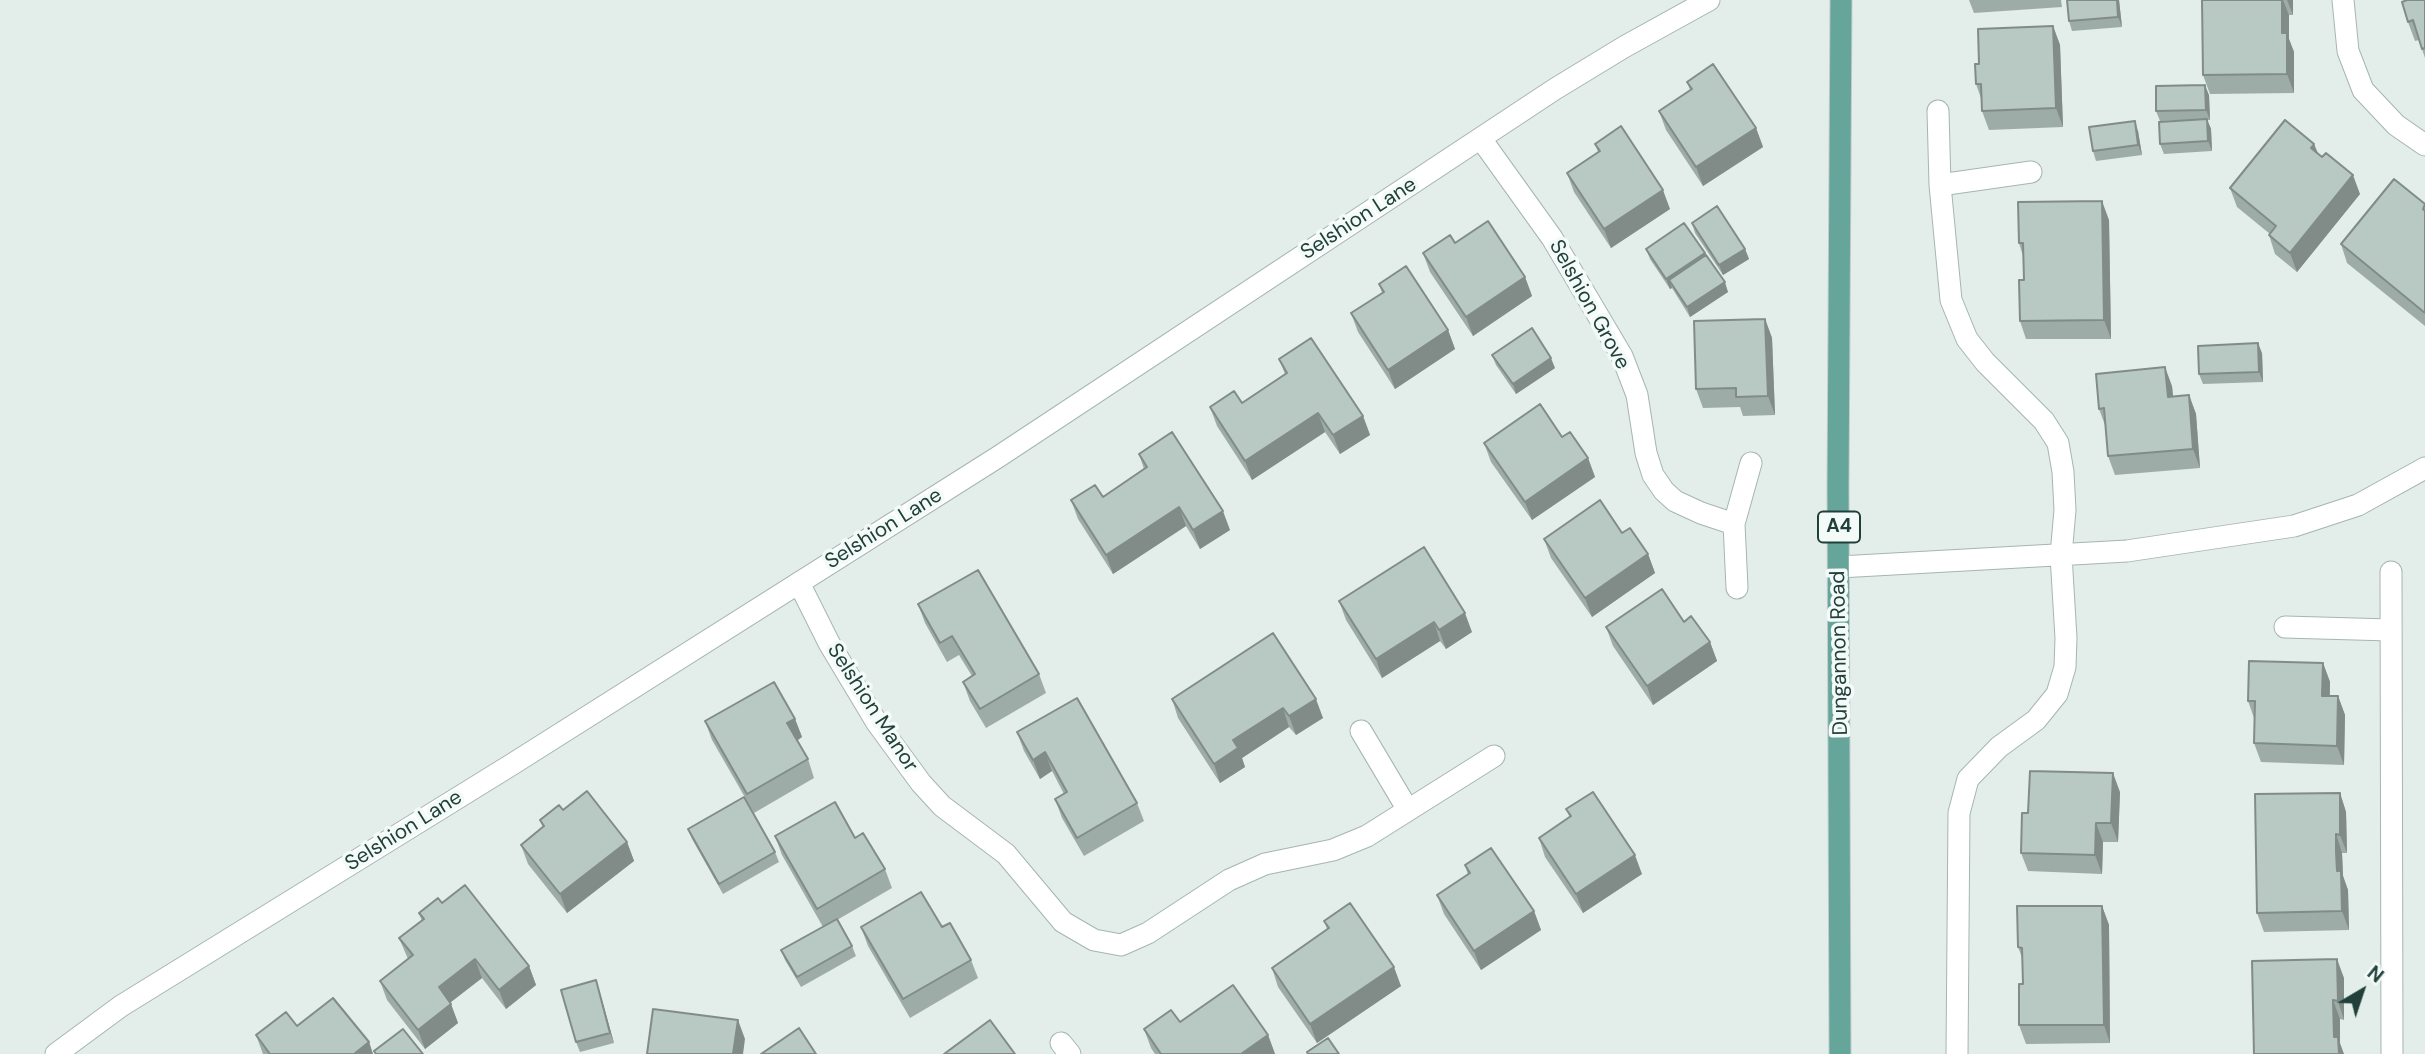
<!DOCTYPE html>
<style>
body{margin:0}
#map{position:relative;width:2425px;height:1054px;overflow:hidden;background:#e3edea;font-family:"DM Sans",sans-serif}
canvas{display:block}
.north{position:absolute;left:2327px;top:956px;width:70px;height:70px;-webkit-text-stroke:5px #f3faf7;paint-order:stroke;rotate:39deg;font-size:19px;font-weight:700;line-height:28px;text-align:center;color:#21403a}
.north::after{content:'';display:block;margin:auto;width:24px;height:32px;background:#21403a;clip-path:polygon(50% 0,100% 100%,50% 72%,0 100%)}
</style>
<div id="map">
<canvas width="2425" height="1054"></canvas>
<div class="north">N</div>
</div>
<script>
const g = document.querySelector('canvas').getContext('2d');
g.lineJoin = 'round';
const toPath = rows => new Path2D(rows.map(r => 'M' + r).join(''));
function strokePath(path, color, width, dash) { g.strokeStyle = color; g.lineWidth = width; g.lineCap = dash ? 'butt' : 'round'; g.setLineDash(dash || []); g.stroke(path); }
function fillPath(path, color) { g.fillStyle = color; g.fill(path, 'evenodd'); }
function write(font, color, halo, rows, align = 'center') {
  g.font = font + ' "DM Sans",sans-serif'; g.lineWidth = 7; g.setLineDash([]); g.textBaseline = 'middle'; g.strokeStyle = halo; g.fillStyle = color; for (const [text, x, y, turn = 0] of rows) {
    g.save(); g.translate(x, y); g.rotate((+turn || 0) * Math.PI / 180); g.textAlign = isNaN(turn) ? turn : align; if (halo) g.strokeText(text, 0, 0); g.fillText(text, 0, 0); g.restore();
  }
}
const minor = toPath([
 [2343,0,2348,51,2363,90,2396,125,2425,145],
 [1938,111,1940,185,1951,300,1967,339,1985,362,2044,421,2058,443,2063,472,2065,510,2061,555,2066,638,2065,667,2057,694,2036,720,1999,747,1968,779,1959,813,1957,1054],
 [1481,139,1552,238,1622,356,1637,395,1646,453,1653,475,1664,491,1675,501,1701,513,1734,524],
 [1940,185,2031,172],
 [1839,567,2127,551,2294,526,2358,505,2425,468],
 [2391,572,2392,1054],
 [799,583,829,643,877,723,921,783,942,806,1006,854,1063,922,1094,940,1121,945,1148,933,1229,880,1265,864,1333,850,1367,836,1494,756],
 [1737,588,1734,524,1751,463],
 [2285,627,2390,630],
 [1361,731,1408,810],
 [1061,1043,1070,1054]
]);
const tertiary = toPath([
 [56,1054,121,1006,511,765,998,457,1555,89,1624,47,1709,0]
]);
const primary = toPath([
 [1840,1054,1838,486,1841,0]
]);
strokePath(minor, '#a5b6b2', 23);
strokePath(tertiary, '#a5b6b2', 23);
strokePath(primary, '#c1cac8', 23);
strokePath(minor, '#fff', 21);
strokePath(tertiary, '#fff', 21);
strokePath(primary, '#65a59a', 21);
fillPath(toPath([
 [1969,0,2061,0,2062,7,1974,13],
 [2119,0,2122,27,2072,31,2069,21],
 [2202,0,2293,0,2293,15,2289,15,2289,39,2294,52,2294,93,2210,94,2203,75],
 [2425,0,2425,58,2419,40,2415,41,2408,22],
 [2053,26,2060,45,2063,127,1989,130,1982,111,1982,101,1976,84,1979,64],
 [1687,82,1756,128,1763,147,1703,186,1666,130,1659,111,1690,90],
 [2209,95,2210,120,2207,120,2211,129,2212,151,2164,154,2160,144,2195,120,2160,121,2156,111],
 [2138,131,2142,155,2096,161,2093,151],
 [1595,144,1670,209,1611,248,1574,192,1567,173,1598,152],
 [2314,144,2319,155,2360,194,2297,272,2275,254,2269,235,2270,234,2237,207,2230,188],
 [2425,204,2425,326,2347,263,2341,244],
 [2109,220,2111,339,2026,339,2020,321,2024,280,2023,256,2019,243],
 [1684,223,1706,255,1728,292,1690,317,1672,288,1670,289,1650,259,1646,249],
 [1692,223,1745,249,1749,259,1723,275,1695,233],
 [1455,243,1525,277,1532,296,1473,336,1430,272,1423,253],
 [1379,284,1448,330,1455,349,1395,389,1358,332,1351,313,1382,293],
 [1765,319,1772,338,1775,415,1743,416,1740,407,1703,408,1696,389],
 [2262,353,2263,382,2203,384,2199,374],
 [1492,355,1555,368,1516,394,1496,365],
 [1279,359,1363,416,1370,435,1340,454,1325,432,1252,480,1217,426,1210,407,1242,403,1285,374],
 [2172,386,2173,397,2189,395,2196,414,2200,468,2115,475,2108,456,2105,425,2099,409],
 [1562,437,1588,458,1595,477,1532,520,1491,462,1484,443],
 [1139,454,1230,530,1200,549,1186,526,1113,574,1078,519,1071,500,1103,497,1144,469],
 [1622,533,1648,554,1655,573,1592,617,1551,558,1544,539],
 [1339,601,1472,632,1446,649,1440,641,1382,678,1346,620],
 [918,604,1039,674,1046,693,986,728,970,701,963,682,972,676,959,655,947,662,925,623],
 [1684,622,1710,642,1717,661,1653,705,1613,646,1606,627],
 [1273,633,1323,718,1296,735,1289,727,1242,758,1245,767,1220,783,1178,718,1172,699],
 [2323,663,2330,682,2330,696,2338,696,2345,715,2344,765,2261,762,2254,743,2254,718,2248,701],
 [795,719,802,737,797,741,808,759,814,778,754,813,712,740,705,721],
 [1017,732,1137,803,1144,821,1084,856,1062,818,1055,799,1064,794,1052,771,1040,779,1024,751],
 [2120,792,2118,842,2103,842,2102,874,2028,871,2021,853,2028,813],
 [2340,793,2346,812,2347,853,2342,853,2343,876,2348,890,2349,930,2264,932,2257,913],
 [1566,809,1642,874,1583,913,1545,857,1539,838,1570,818],
 [563,810,627,842,634,861,567,913,528,864,521,845,543,828,540,820],
 [688,829,775,852,779,862,723,894,692,839],
 [775,836,855,838,885,869,892,888,837,920,852,946,856,956,801,987,785,960,781,950,823,927,782,855],
 [1465,865,1534,911,1541,930,1481,970,1444,914,1437,895,1468,875],
 [442,903,529,966,536,985,506,1009,482,978,450,1002,458,1023,425,1049,387,1000,380,981,408,959,399,938,422,921,419,913],
 [2102,906,2109,925,2110,1043,2026,1044,2019,1025,2023,984,2023,960,2018,947],
 [1324,921,1401,986,1317,1043,1278,987,1272,968,1327,929],
 [861,927,942,927,971,960,978,978,910,1018,868,946],
 [2344,978,2344,1020,2340,1019,2340,1043,2254,1054],
 [596,980,614,1043,580,1052,576,1042],
 [1180,1022,1268,1035,1275,1054,1155,1054,1151,1048,1144,1029],
 [297,1026,369,1042,373,1054,263,1054,256,1035]
]), '#9eaca8');
fillPath(toPath([
 [2117,0,2119,0,2122,27,2118,17],
 [2282,0,2283,0,2289,15,2289,39,2294,52,2294,93,2287,74,2282,33],
 [2287,0,2293,0,2293,15],
 [2053,26,2060,45,2063,127,2056,108],
 [2205,85,2209,95,2210,120,2206,110],
 [2207,119,2211,129,2212,151,2208,141],
 [2135,121,2138,131,2142,155,2138,145],
 [1756,128,1763,147,1703,186,1696,167],
 [2314,144,2321,162,2311,148],
 [2353,175,2360,194,2297,272,2290,253],
 [1663,190,1670,209,1611,248,1604,229],
 [2102,201,2109,220,2111,339,2104,320],
 [1745,249,1749,259,1723,275,1719,265],
 [1705,253,1709,263,1669,280,1672,288,1670,289,1666,279],
 [1525,277,1532,296,1473,336,1466,317],
 [1725,282,1728,292,1690,317,1687,307],
 [1765,319,1772,338,1775,415,1768,396],
 [1448,330,1455,349,1395,389,1388,370],
 [2258,343,2262,353,2263,382,2259,372],
 [1551,358,1555,368,1516,394,1513,384],
 [2165,367,2172,386,2175,416,2168,397],
 [2189,395,2196,414,2200,468,2193,449],
 [1318,413,1325,432,1252,480,1245,461],
 [1363,416,1370,435,1340,454,1333,435],
 [1588,458,1595,477,1532,520,1525,502],
 [1179,507,1186,526,1113,574,1106,555],
 [1223,511,1230,530,1200,549,1193,530],
 [1648,554,1655,573,1592,617,1585,598],
 [1465,613,1472,632,1446,649,1439,630],
 [1434,622,1440,641,1382,678,1376,659],
 [1710,642,1717,661,1653,705,1647,686],
 [2323,663,2330,682,2329,715,2322,696],
 [2338,696,2345,715,2344,765,2337,746],
 [1316,699,1323,718,1296,735,1289,716],
 [1283,708,1289,727,1242,758,1245,767,1220,783,1214,764,1233,740],
 [795,719,802,737,794,742,787,723],
 [1045,752,1052,771,1040,779,1033,760],
 [2113,773,2120,792,2118,842,2111,823],
 [2340,793,2346,812,2347,853,2340,835],
 [2096,823,2103,842,2102,874,2095,855],
 [2336,834,2342,853,2343,876,2348,890,2349,930,2342,911,2337,871],
 [627,842,634,861,567,913,560,894],
 [1635,855,1642,874,1583,913,1576,894],
 [2102,906,2109,925,2110,1043,2104,1025],
 [1534,911,1541,930,1481,970,1474,951],
 [475,959,482,978,446,1006,439,987],
 [2337,959,2344,978,2344,1020,2338,1001],
 [529,966,536,985,506,1009,499,990],
 [1394,967,1401,986,1317,1043,1310,1024],
 [596,980,599,990,614,1043,610,1033],
 [2333,1000,2340,1019,2340,1043,2344,1054,2339,1054,2334,1037],
 [451,1004,458,1023,425,1049,418,1030],
 [738,1020,745,1039,743,1054,733,1054],
 [1268,1035,1275,1054,1241,1054],
 [369,1042,373,1054,354,1054]
]), '#818c88');
const building = toPath([
 [2067,0,2117,0,2118,17,2069,21,2067,0],
 [2202,0,2282,0,2282,33,2287,33,2287,74,2203,75,2202,0],
 [2407,0,2425,0,2425,48,2422,49,2413,20,2408,22,2402,2,2407,0],
 [2053,26,2056,108,1982,111,1981,84,1976,84,1975,64,1979,64,1978,29,2053,26],
 [1713,64,1756,128,1696,167,1659,111,1692,89,1687,82,1713,64],
 [2205,85,2206,110,2156,111,2156,86,2205,85],
 [2207,119,2208,141,2160,144,2159,122,2207,119],
 [2285,120,2314,144,2311,148,2322,157,2326,153,2353,175,2290,253,2269,235,2276,226,2230,188,2285,120],
 [2135,121,2138,145,2093,151,2089,127,2135,121],
 [1621,126,1663,190,1604,229,1567,173,1600,151,1595,144,1621,126],
 [2394,179,2425,204,2423,209,2425,211,2425,313,2341,244,2394,179],
 [2102,201,2104,320,2020,321,2019,280,2024,280,2023,243,2019,243,2018,202,2102,201],
 [1717,206,1745,249,1719,265,1692,223,1717,206],
 [1488,221,1525,277,1466,317,1423,253,1450,235,1455,243,1488,221],
 [1684,223,1705,253,1666,279,1646,249,1684,223],
 [1706,255,1725,282,1687,307,1669,280,1706,255],
 [1406,266,1448,330,1388,370,1351,313,1384,292,1379,284,1406,266],
 [1765,319,1768,396,1736,397,1736,388,1696,389,1694,321,1765,319],
 [1532,328,1551,358,1513,384,1492,355,1532,328],
 [1311,338,1363,416,1333,435,1318,413,1245,461,1210,407,1234,391,1242,403,1287,373,1279,359,1311,338],
 [2258,343,2259,372,2199,374,2198,346,2258,343],
 [2165,367,2168,397,2189,395,2193,449,2108,456,2104,408,2099,409,2096,374,2165,367],
 [1540,404,1562,437,1570,432,1588,458,1525,502,1484,443,1540,404],
 [1172,432,1223,511,1193,530,1179,507,1106,555,1071,500,1095,485,1103,497,1147,467,1139,454,1172,432],
 [1600,500,1622,533,1630,528,1648,554,1585,598,1544,539,1600,500],
 [1424,547,1465,613,1439,630,1434,622,1376,659,1339,601,1424,547],
 [978,570,1039,674,980,709,963,682,975,674,952,636,940,643,918,604,978,570],
 [1662,589,1684,622,1691,616,1710,642,1647,686,1606,627,1662,589],
 [1273,633,1316,699,1289,716,1283,708,1233,740,1238,748,1214,764,1172,699,1273,633],
 [2249,661,2323,663,2322,696,2338,696,2337,746,2254,743,2255,701,2248,701,2249,661],
 [774,682,795,719,787,723,808,759,747,794,705,721,774,682],
 [1077,698,1137,803,1077,838,1055,799,1067,792,1045,752,1033,760,1017,732,1077,698],
 [2030,771,2113,773,2111,823,2096,823,2095,855,2021,853,2022,813,2028,813,2030,771],
 [587,791,627,842,560,894,521,845,544,826,540,820,559,805,563,810,587,791],
 [1593,792,1635,855,1576,894,1539,838,1571,816,1566,809,1593,792],
 [2340,793,2340,835,2336,834,2336,852,2337,871,2341,871,2342,911,2257,913,2255,794,2340,793],
 [744,797,775,852,719,884,688,829,744,797],
 [835,802,855,838,863,833,885,869,817,909,775,836,835,802],
 [1491,848,1534,911,1474,951,1437,895,1470,873,1465,865,1491,848],
 [465,885,529,966,499,990,475,959,439,987,451,1004,418,1030,380,981,413,955,399,938,424,919,419,913,438,898,442,903,465,885],
 [921,892,942,927,950,923,971,960,903,999,861,927,921,892],
 [1350,903,1394,967,1310,1024,1272,968,1329,928,1324,921,1350,903],
 [2017,906,2102,906,2104,1025,2019,1025,2019,984,2023,984,2022,948,2018,947,2017,906],
 [837,919,852,946,797,977,781,950,837,919],
 [2337,959,2338,1001,2333,1000,2334,1037,2338,1037,2339,1054,2254,1054,2252,961,2337,959],
 [596,980,610,1033,576,1042,561,990,596,980],
 [1233,985,1268,1035,1241,1054,1161,1054,1144,1029,1171,1010,1180,1022,1233,985],
 [333,998,369,1042,354,1054,270,1054,256,1035,286,1012,297,1026,333,998],
 [653,1009,738,1020,733,1054,647,1054,653,1009],
 [990,1020,1015,1054,944,1054,990,1020],
 [799,1028,816,1054,761,1054,799,1028],
 [403,1029,423,1054,376,1054,374,1051,403,1029],
 [1328,1038,1339,1054,1308,1054,1307,1052,1328,1038]
]);
fillPath(building, '#b8c8c3');
strokePath(building, '#818c88', 2);
for (const [x, y, w] of [
 [1839,527,42]
]) { const box = new Path2D(); box.roundRect(x - w / 2, y - 15.5, w, 31, 5); g.fillStyle = '#f3faf7'; g.fill(box); strokePath(box, '#21403a', 2); }
write('bold 19px', '#21403a', null, [
 ["A4",1839,527]
]);
write('21px', '#21403a', '#f3faf7', [
 ["Selshion Lane",1359,219,-33],
 ["Selshion Grove",1589,305,61],
 ["Selshion Lane",884,529,-32],
 ["Dungannon Road",1840,653,-91],
 ["Selshion Manor",872,708,57],
 ["Selshion Lane",404,831,-32]
]);
</script>
